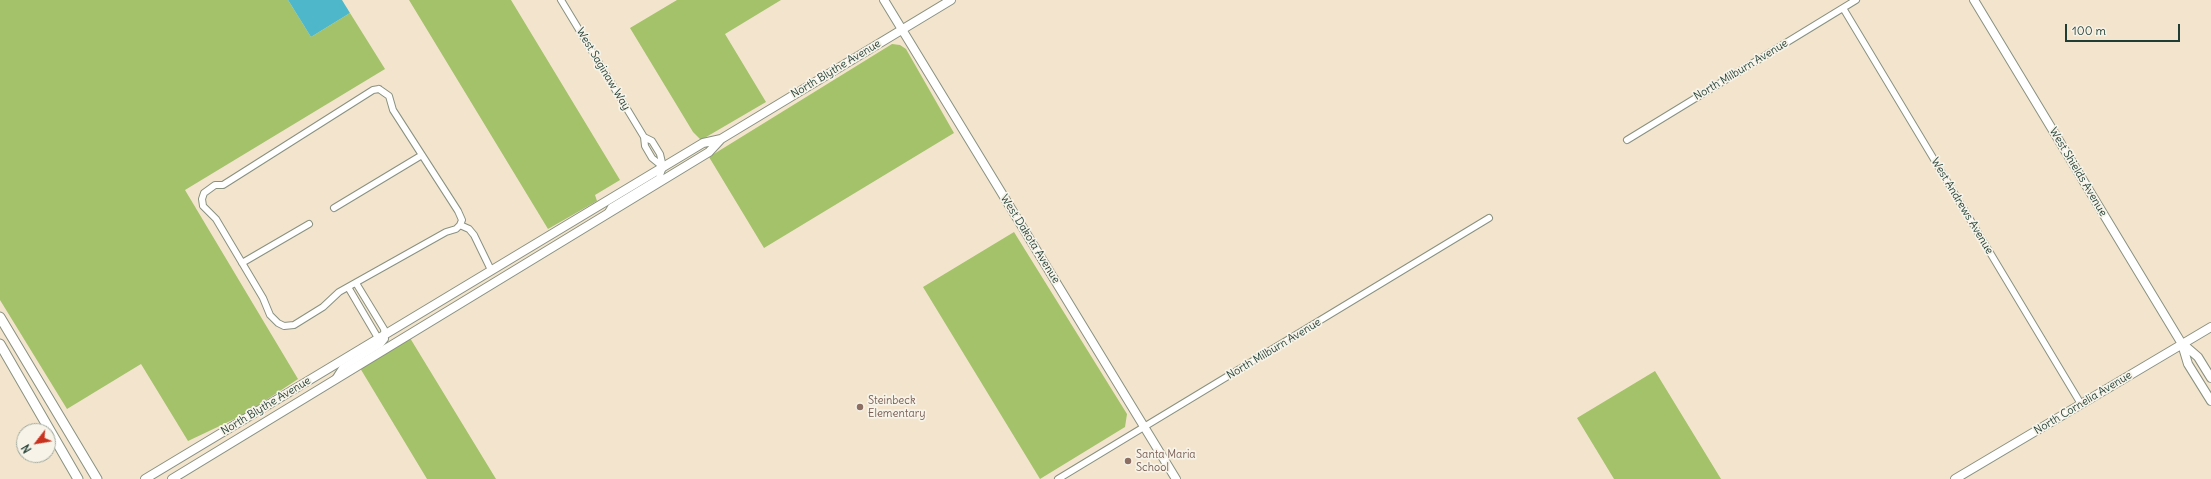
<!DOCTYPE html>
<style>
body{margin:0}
#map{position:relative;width:2211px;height:479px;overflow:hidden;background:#f3e5cd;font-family:Delius,sans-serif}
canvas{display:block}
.north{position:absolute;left:16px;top:423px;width:40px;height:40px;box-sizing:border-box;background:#f7f3e8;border:1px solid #a1aaa0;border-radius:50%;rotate:239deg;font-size:11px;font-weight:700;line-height:16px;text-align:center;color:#1f3d34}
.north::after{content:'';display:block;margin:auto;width:14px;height:18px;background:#c8321e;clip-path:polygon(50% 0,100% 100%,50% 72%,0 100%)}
.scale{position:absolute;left:2065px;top:24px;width:115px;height:18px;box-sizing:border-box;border:2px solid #1f3d34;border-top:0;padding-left:5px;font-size:12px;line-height:14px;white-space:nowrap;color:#1f3d34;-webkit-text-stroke:3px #f7f3e8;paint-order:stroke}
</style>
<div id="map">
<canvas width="2211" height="479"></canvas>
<div class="north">N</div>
<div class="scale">100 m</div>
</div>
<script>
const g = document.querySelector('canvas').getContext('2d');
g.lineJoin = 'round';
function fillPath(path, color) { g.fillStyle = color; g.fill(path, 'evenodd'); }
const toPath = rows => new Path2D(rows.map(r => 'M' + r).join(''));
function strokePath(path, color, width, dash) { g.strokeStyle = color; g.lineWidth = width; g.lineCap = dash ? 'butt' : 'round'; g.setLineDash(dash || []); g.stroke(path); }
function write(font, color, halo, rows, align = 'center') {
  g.font = font + ' Delius,sans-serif'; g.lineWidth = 3.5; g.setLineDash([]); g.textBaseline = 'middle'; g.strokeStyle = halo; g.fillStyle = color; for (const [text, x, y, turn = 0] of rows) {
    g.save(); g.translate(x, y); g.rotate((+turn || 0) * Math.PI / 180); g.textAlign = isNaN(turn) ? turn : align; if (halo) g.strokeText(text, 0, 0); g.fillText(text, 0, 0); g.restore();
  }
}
fillPath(toPath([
 [0,0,288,0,311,37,350,13,385,69,185,190,298,379,245,414,188,441,141,364,67,409,0,300],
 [409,0,511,0,620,180,595,195,597,201,548,229],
 [677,0,781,0,725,34,766,102,701,140,693,132,630,28],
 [892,44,900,45,906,49,954,133,764,248,709,157],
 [1014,232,1127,414,1125,427,1040,479,923,287],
 [410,338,496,479,427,479,360,368],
 [1655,371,1721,479,1614,479,1577,418]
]), '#a3c26a');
fillPath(toPath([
 [288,0,342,0,350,13,311,37]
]), '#4eb8ca');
const minor = toPath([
 [561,0,644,137,645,146,652,158,663,167],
 [1843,8,2081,404],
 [379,89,389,96,393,110,458,211,462,220,460,225,456,229,446,232,339,292,323,307,294,325,284,326,278,323,270,315,263,298,216,219,203,206,202,199,204,193,215,185,223,185,373,90,379,89],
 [1627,140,1856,0],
 [334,208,422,155],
 [607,214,611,207,659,178,663,167,660,154,652,141,644,137],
 [460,225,469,229,474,235,491,270],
 [242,263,309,224],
 [348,287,378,338],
 [335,379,342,368,381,344,385,339,384,329,356,283],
 [1058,479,1489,218]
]);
const tertiary = toPath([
 [884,0,1176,479],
 [1974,0,2182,344,2188,364,2211,401],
 [2183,344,2198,357,2211,378],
 [145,479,703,143,721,139],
 [172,479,709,152,721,139,951,0],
 [1955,479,2211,327]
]);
const secondary = toPath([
 [0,317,97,479],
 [0,344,78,479]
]);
strokePath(minor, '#899180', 8);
strokePath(tertiary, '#899180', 10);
strokePath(secondary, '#899180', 11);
strokePath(minor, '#fff', 6);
strokePath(tertiary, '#fff', 8);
strokePath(secondary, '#fff', 9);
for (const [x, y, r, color] of [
 [860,407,4,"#8d6e63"],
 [1128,461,4,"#8d6e63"]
]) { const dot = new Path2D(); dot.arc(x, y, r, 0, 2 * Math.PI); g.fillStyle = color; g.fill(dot); strokePath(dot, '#f7f3e8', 1.5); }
write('11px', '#1f3d34', '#f7f3e8', [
 ["West Saginaw Way",603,69,59],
 ["North Blythe Avenue",836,69,-31],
 ["North Milburn Avenue",1741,70,-31],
 ["West Shields Avenue",2078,172,59],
 ["West Andrews Avenue",1962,206,59],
 ["West Dakota Avenue",1030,239,58],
 ["North Milburn Avenue",1274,349,-31],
 ["North Cornelia Avenue",2083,403,-31],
 ["North Blythe Avenue",266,406,-31]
]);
write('11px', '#785e54', '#f7f3e8', [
 ["Steinbeck",868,401],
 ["Elementary",868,414],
 ["Santa Maria",1136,455],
 ["School",1136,468]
], 'left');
</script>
